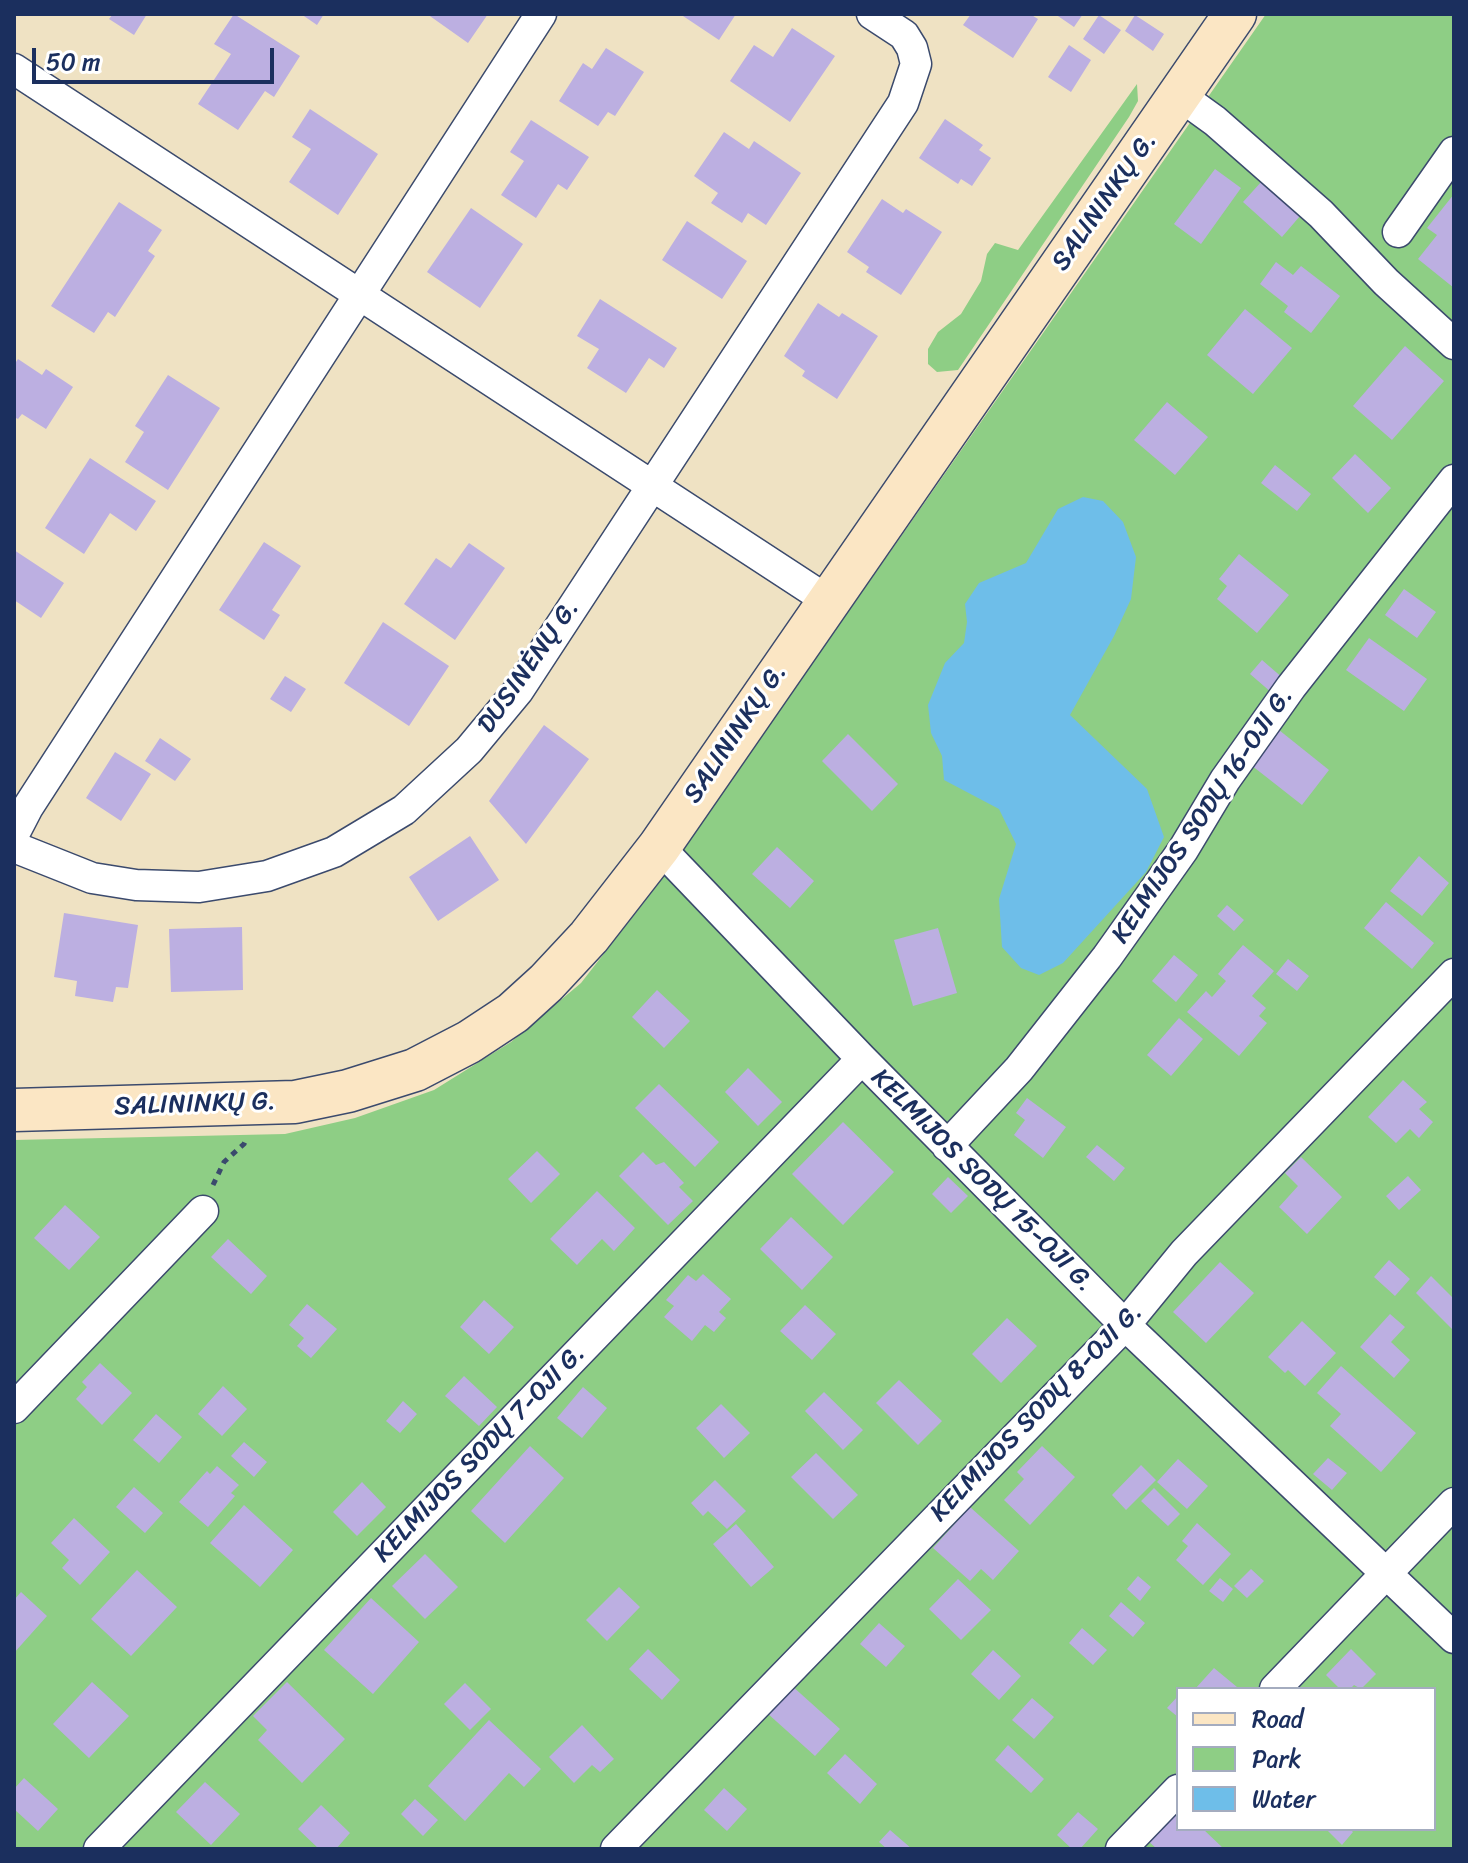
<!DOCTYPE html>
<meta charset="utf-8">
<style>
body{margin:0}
#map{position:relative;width:1468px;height:1863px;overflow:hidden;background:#efe2c3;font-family:Sriracha,sans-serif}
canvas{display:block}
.frame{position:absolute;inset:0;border:16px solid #1b2f5e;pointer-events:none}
.legend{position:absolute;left:1176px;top:1687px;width:260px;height:144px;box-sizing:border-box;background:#fff;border:2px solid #a4acbf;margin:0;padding:10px 14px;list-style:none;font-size:24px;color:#1b2f5e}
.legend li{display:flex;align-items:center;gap:16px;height:40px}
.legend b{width:40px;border:2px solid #a4acbf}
.scale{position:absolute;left:32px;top:48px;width:242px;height:36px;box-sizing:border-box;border:4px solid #1b2f5e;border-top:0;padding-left:10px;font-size:24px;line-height:28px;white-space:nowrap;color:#1b2f5e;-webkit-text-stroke:6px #fff;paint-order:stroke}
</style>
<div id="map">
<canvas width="1468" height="1863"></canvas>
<div class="frame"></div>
<ul class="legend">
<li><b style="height:10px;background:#fbe6c4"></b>Road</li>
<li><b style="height:22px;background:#8ece85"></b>Park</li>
<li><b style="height:22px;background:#6ebee9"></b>Water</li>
</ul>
<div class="scale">50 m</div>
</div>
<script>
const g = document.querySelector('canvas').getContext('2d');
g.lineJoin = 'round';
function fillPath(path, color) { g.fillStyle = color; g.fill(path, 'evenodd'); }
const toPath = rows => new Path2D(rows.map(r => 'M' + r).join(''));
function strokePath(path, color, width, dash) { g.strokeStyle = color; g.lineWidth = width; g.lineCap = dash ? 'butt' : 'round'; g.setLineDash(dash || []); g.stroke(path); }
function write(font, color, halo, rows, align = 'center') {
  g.font = font + ' Sriracha,sans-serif'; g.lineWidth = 6; g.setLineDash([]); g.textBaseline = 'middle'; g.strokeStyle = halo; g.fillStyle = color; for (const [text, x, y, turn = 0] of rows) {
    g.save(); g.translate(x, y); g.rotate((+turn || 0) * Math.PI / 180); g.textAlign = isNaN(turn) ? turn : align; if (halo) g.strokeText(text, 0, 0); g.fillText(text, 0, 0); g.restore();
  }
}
fillPath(toPath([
 [1266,14,1454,14,1454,1849,14,1849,14,1140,285,1134,355,1118,434,1090,511,1042,581,983,656,887],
 [1178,1689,1434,1689,1434,1829,1178,1829],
 [1137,84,1138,101,1129,117,958,370,937,372,928,364,928,349,938,332,961,314,981,281,987,254,995,243,1018,250]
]), '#8ece85');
fillPath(toPath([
 [1083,497,1103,501,1123,522,1136,557,1131,599,1114,636,1070,715,1147,789,1164,837,1146,872,1063,963,1039,975,1021,968,1002,947,999,899,1016,844,999,809,944,780,942,756,931,733,928,705,945,663,964,643,967,622,965,604,979,583,1026,563,1058,509]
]), '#6ebee9');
fillPath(toPath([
 [113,14,147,14,134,35,109,19],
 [234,14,300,56,274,97,265,91,238,130,198,104,231,54,214,44],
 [301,14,324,14,317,25],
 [427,14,488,14,468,43],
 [680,14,736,14,719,40],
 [971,14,1030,14,1038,19,1013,58,963,25],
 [1055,14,1083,14,1074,27],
 [1099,15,1121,30,1104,54,1083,39],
 [1135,15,1164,34,1153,51,1125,31],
 [792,28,835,56,790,122,730,81,754,45,773,57],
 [1069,45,1091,60,1071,92,1048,77],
 [606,48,644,72,615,116,608,112,598,126,559,101,583,63,592,69],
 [310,109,378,154,338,215,289,182,311,149,292,137],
 [945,119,983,145,979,150,991,158,972,186,961,179,958,184,919,158],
 [531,120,589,157,567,190,558,184,536,218,501,195,524,161,510,152],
 [724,132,749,149,754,141,801,173,766,225,748,213,742,223,711,203,718,193,694,176],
 [1215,169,1241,188,1201,244,1174,224],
 [1262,181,1300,216,1282,237,1243,202],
 [1454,194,1454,288,1418,259,1437,235,1427,228],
 [882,199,903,213,906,209,942,232,901,295,866,272,869,267,847,252],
 [119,202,162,230,148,251,155,256,115,317,108,312,94,333,51,306],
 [471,208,523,244,480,308,427,272],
 [687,221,747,261,722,299,662,260],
 [1276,262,1293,275,1301,266,1340,296,1311,333,1284,312,1288,306,1260,284],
 [600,299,677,348,664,368,649,358,626,393,587,368,599,349,577,336],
 [818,303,839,317,842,313,878,336,837,399,802,376,805,371,784,356],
 [1245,309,1292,348,1253,394,1207,355],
 [1405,346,1444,381,1392,440,1353,406],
 [18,359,42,375,46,369,73,387,46,429,22,414,18,419,14,417,14,365],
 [168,375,220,408,168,490,125,462,144,432,135,426],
 [1167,402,1208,437,1175,475,1134,440],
 [1355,454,1391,488,1368,513,1332,478],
 [90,458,156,501,136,531,110,513,84,554,45,528],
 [1275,465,1311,494,1297,511,1261,483],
 [264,542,301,566,272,610,280,615,264,640,219,610],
 [469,543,505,568,455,640,404,604,436,558,451,568],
 [14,550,64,583,41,618,14,600],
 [1239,554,1289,595,1257,633,1217,599,1227,586,1219,579],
 [1404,589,1436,612,1417,638,1385,615],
 [383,622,449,666,409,726,344,683],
 [1369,638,1427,679,1404,711,1346,670],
 [1262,660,1284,679,1272,693,1250,674],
 [285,676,306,689,291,712,270,699],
 [544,725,589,759,526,844,489,801],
 [1279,730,1329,770,1302,805,1251,765],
 [848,734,898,784,872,811,822,761],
 [160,738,191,759,175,781,145,761],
 [115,752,151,774,121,821,86,798],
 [470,836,499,880,438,921,409,877],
 [777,847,814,881,790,908,752,874],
 [1419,856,1449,883,1422,916,1390,891],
 [1386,902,1434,943,1412,969,1364,928],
 [1227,905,1244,920,1234,931,1217,916],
 [64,913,138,925,128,988,116,987,113,1002,75,996,77,981,54,977],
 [242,927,243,990,171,992,169,929],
 [938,928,957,993,913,1006,894,940],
 [1243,945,1274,971,1252,996,1266,1008,1259,1016,1267,1023,1239,1056,1187,1012,1206,991,1212,997,1226,981,1218,974],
 [1174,955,1198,975,1176,1002,1152,981],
 [1288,959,1309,976,1297,991,1276,974],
 [657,990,690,1021,664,1048,632,1017],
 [1179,1018,1203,1039,1171,1076,1147,1055],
 [748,1068,782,1102,758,1126,725,1092],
 [1403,1080,1427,1102,1419,1109,1433,1122,1419,1138,1410,1129,1396,1143,1368,1117],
 [659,1084,719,1142,695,1167,635,1108],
 [1027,1098,1066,1127,1043,1158,1014,1135,1025,1120,1016,1113],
 [843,1122,894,1172,843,1225,792,1174],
 [1097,1145,1125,1168,1114,1181,1086,1157],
 [537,1151,560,1174,531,1203,508,1179],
 [643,1152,656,1165,664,1162,684,1183,679,1187,693,1201,668,1225,619,1176],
 [1301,1157,1342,1197,1307,1234,1279,1207,1298,1186,1285,1173],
 [1408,1176,1421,1190,1399,1210,1386,1196],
 [948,1177,968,1196,951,1213,932,1194],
 [597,1191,635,1228,614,1251,602,1239,577,1265,550,1239],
 [65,1205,100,1237,69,1270,34,1238],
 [791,1217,833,1257,802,1290,760,1249],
 [228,1239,267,1276,251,1294,211,1257],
 [1389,1260,1410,1279,1395,1296,1374,1277],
 [1220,1262,1254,1293,1206,1343,1173,1312],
 [703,1274,731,1299,719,1312,726,1318,714,1332,705,1325,692,1341,664,1317,674,1306,666,1300,688,1275,696,1281],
 [1431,1276,1454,1299,1454,1331,1416,1293],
 [484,1300,514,1327,489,1354,460,1327],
 [307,1304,337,1329,311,1358,297,1346,304,1338,289,1325],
 [805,1305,836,1334,812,1360,780,1331],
 [1390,1314,1405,1327,1391,1342,1410,1360,1394,1378,1360,1347],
 [1007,1318,1037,1346,1001,1383,972,1354],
 [1302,1321,1336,1353,1305,1386,1288,1370,1285,1373,1268,1357],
 [100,1363,132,1393,102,1425,76,1399,87,1387,82,1382],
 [1341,1366,1416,1433,1381,1472,1330,1426,1341,1414,1317,1393],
 [464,1376,497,1407,479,1426,445,1396],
 [899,1380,942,1421,918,1445,876,1403],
 [223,1386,247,1409,222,1436,198,1414],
 [583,1387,607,1408,582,1438,557,1418],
 [824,1392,863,1430,843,1450,805,1411],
 [403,1401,417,1414,400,1433,386,1421],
 [721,1404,750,1433,724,1458,696,1428],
 [156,1414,182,1437,159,1463,133,1440],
 [244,1442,267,1462,254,1477,231,1456],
 [530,1446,564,1478,505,1543,471,1511],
 [1042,1446,1075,1477,1030,1525,1004,1500,1024,1479,1017,1472],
 [816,1453,858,1495,833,1519,791,1477],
 [1328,1458,1347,1473,1332,1490,1313,1474],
 [1178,1459,1208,1486,1187,1509,1157,1482],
 [1141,1465,1156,1480,1126,1510,1112,1495],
 [217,1466,239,1485,231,1493,235,1496,208,1527,179,1502,207,1471,210,1474],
 [715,1480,746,1511,727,1529,708,1511,703,1516,691,1503],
 [362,1482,386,1507,357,1536,333,1512],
 [134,1487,163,1513,145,1533,116,1507],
 [1154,1488,1180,1514,1168,1526,1141,1501],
 [244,1505,293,1550,260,1587,210,1543],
 [970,1507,1019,1551,993,1580,981,1569,970,1581,933,1548],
 [74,1518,110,1552,80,1585,62,1568,69,1560,51,1543],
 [1197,1523,1231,1554,1203,1585,1176,1560,1188,1546,1182,1541],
 [736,1524,774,1567,751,1587,713,1544],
 [425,1554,458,1587,425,1619,392,1586],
 [1251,1569,1264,1581,1247,1598,1234,1586],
 [137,1570,177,1607,131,1656,91,1619],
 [1138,1576,1151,1587,1140,1601,1127,1589],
 [1220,1578,1233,1589,1223,1602,1209,1591],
 [958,1579,991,1610,961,1640,929,1609],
 [619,1587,640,1607,607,1641,586,1620],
 [21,1592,47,1616,14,1653,14,1600],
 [371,1598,419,1642,373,1694,324,1650],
 [1121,1602,1145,1623,1133,1637,1109,1616],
 [879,1623,905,1646,886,1667,860,1644],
 [1082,1628,1107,1650,1093,1665,1069,1643],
 [648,1649,680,1680,662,1700,629,1669],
 [1351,1649,1376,1674,1361,1689,1354,1685,1350,1689,1345,1687,1340,1689,1326,1675],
 [993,1650,1021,1676,999,1700,971,1674],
 [1214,1668,1237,1687,1235,1689,1195,1689],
 [92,1682,129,1716,89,1758,53,1724],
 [287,1682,345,1739,302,1783,258,1740,267,1730,253,1716],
 [465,1683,491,1709,470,1730,444,1704],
 [791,1685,840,1729,815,1756,767,1713],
 [1178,1696,1178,1717,1167,1708],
 [1032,1698,1054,1717,1034,1739,1012,1720],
 [489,1720,541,1769,524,1787,509,1773,465,1821,428,1786],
 [582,1725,614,1759,600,1772,592,1765,574,1783,549,1757],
 [1008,1745,1044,1779,1031,1793,995,1760],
 [845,1754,877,1784,860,1804,827,1773],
 [24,1778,58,1809,38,1831,14,1809,14,1789],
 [205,1782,240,1814,211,1845,176,1812],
 [724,1788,747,1809,727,1831,704,1810],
 [415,1799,438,1820,423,1836,401,1814],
 [321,1805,350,1833,336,1849,319,1849,298,1829],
 [1178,1806,1178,1829,1203,1829,1224,1849,1157,1849,1147,1840],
 [1078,1812,1098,1829,1080,1849,1072,1849,1057,1835],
 [1326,1829,1350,1829,1353,1832,1342,1845],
 [890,1830,912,1849,887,1849,879,1842]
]), '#bcafe1');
const street = toPath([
 [14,69,827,600],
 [1179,95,1215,121,1321,214,1386,282,1454,344],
 [1398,232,1454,152],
 [14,834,28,807,541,14],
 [14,847,92,878,136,885,199,887,267,876,334,852,404,810,469,750,518,691,903,103,916,64,912,48,904,35,872,14],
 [659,847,862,1059,1125,1325,1454,1638],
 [947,1146,1019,1069,1107,957,1183,850,1225,780,1291,687,1454,480],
 [14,1408,203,1211],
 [1275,1689,1454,1503],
 [99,1849,862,1059],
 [616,1849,1125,1325,1184,1253,1454,974],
 [1121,1849,1178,1790]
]);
const secondary = toPath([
 [14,1110,295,1102,348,1091,415,1070,469,1042,513,1013,546,983,589,937,659,847,1235,14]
]);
strokePath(street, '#3b4a6d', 33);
strokePath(secondary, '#3b4a6d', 45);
strokePath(toPath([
 [213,1185,224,1162,244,1144,246,1139]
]), '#3b4a6d', 5, [6, 6]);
strokePath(street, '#fff', 30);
strokePath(secondary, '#fbe6c4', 42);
write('26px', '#1b2f5e', '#fff', [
 ["SALININKŲ G.",1105,202,-55],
 ["DUSINĖNŲ G.",529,667,-55],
 ["SALININKŲ G.",736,734,-56],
 ["KELMIJOS SODŲ 16-OJI G.",1203,816,-56],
 ["SALININKŲ G.",195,1105,-2],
 ["KELMIJOS SODŲ 15-OJI G.",982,1181,45],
 ["KELMIJOS SODŲ 8-OJI G.",1037,1413,-46],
 ["KELMIJOS SODŲ 7-OJI G.",480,1454,-46]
]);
</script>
